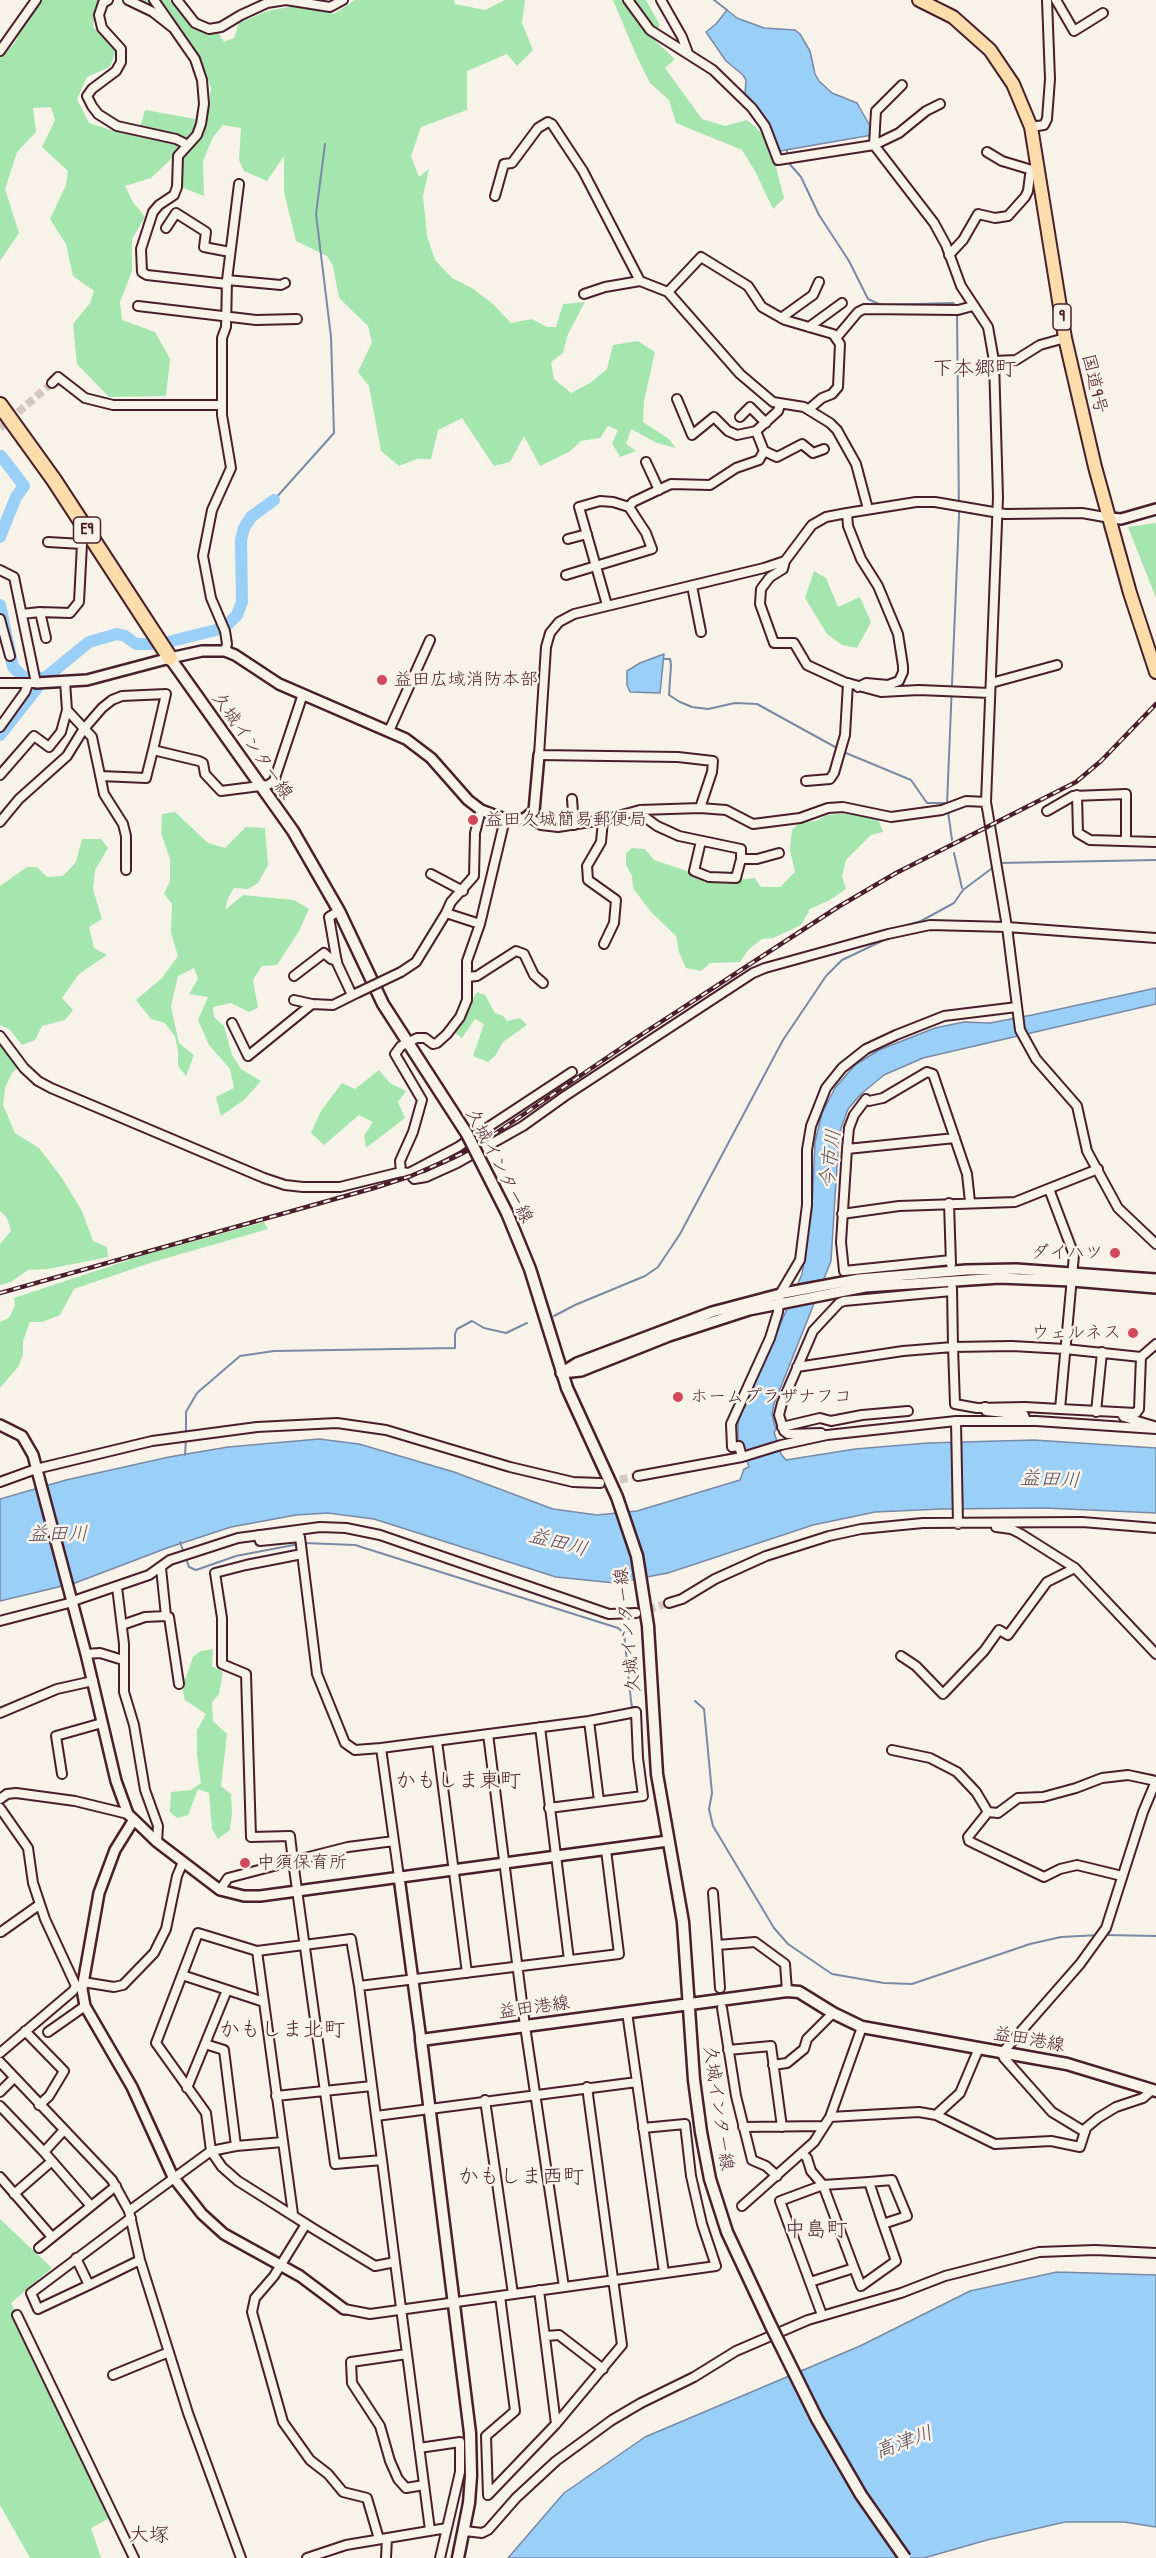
<!DOCTYPE html>
<meta charset="utf-8">
<style>
body{margin:0}
canvas{display:block;background:#f7f3e8}
</style>
<canvas width="1156" height="2558"></canvas>
<script>
const g = document.querySelector('canvas').getContext('2d');
g.lineJoin = 'round';
function fillPath(path, color) { g.fillStyle = color; g.fill(path, 'evenodd'); }
const toPath = rows => new Path2D(rows.map(r => 'M' + r).join(''));
function strokePath(path, color, width, dash) { g.strokeStyle = color; g.lineWidth = width; g.lineCap = dash ? 'butt' : 'round'; g.setLineDash(dash || []); g.stroke(path); }
function write(font, color, halo, rows, align = 'center') {
  g.font = font + ' "Patrick Hand","Klee One",sans-serif'; g.lineWidth = 5; g.setLineDash([]); g.textBaseline = 'middle'; g.strokeStyle = halo; g.fillStyle = color; for (const [text, x, y, turn = 0] of rows) {
    g.save(); g.translate(x, y); g.rotate((+turn || 0) * Math.PI / 180); g.textAlign = isNaN(turn) ? turn : align; if (halo) g.strokeText(text, 0, 0); g.fillText(text, 0, 0); g.restore();
  }
}
fillPath(toPath([
 [40,0,98,0,93,27,116,50,110,67,87,77,77,99,89,123,117,132,138,134,145,110,196,119,194,133,169,161,151,178,125,186,133,202,145,217,132,239,132,271,120,302,122,320,155,332,170,359,166,396,109,397,77,364,73,324,90,303,94,291,73,276,66,244,50,219,66,185,68,171,42,147,55,120,51,107,33,108,36,132,17,152,5,189,19,233,0,261,0,58,13,45],
 [135,0,174,0,195,26,219,34,224,42,234,38,239,23,267,11,294,6,334,14,355,0,454,0,455,4,485,10,505,0,525,0,522,23,533,50,517,66,507,54,467,71,467,110,421,127,411,156,419,177,429,169,423,196,427,236,435,260,452,278,472,288,493,304,511,323,532,319,547,327,556,327,563,304,585,302,568,334,563,353,551,362,554,379,571,393,590,383,607,369,613,345,638,341,655,352,644,401,643,422,669,439,676,448,657,443,631,429,626,444,636,451,620,457,612,443,618,430,608,426,600,438,581,441,569,452,540,466,524,436,510,462,494,466,462,418,438,430,431,459,417,459,399,466,381,451,369,386,358,372,372,342,368,326,339,298,333,266,327,256,296,241,284,192,284,156,267,181,244,171,239,160,241,128,223,125,213,137,203,161,204,196,181,187,182,160,196,144,207,120,211,88,199,55,184,35,154,8],
 [613,0,646,0,660,25,652,38,675,59,665,68,702,119,725,126,747,120,758,129,770,144,784,198,773,209,755,171,742,150,676,123,669,100,650,83,637,57],
 [1156,523,1156,598,1128,527],
 [814,571,826,578,838,607,860,597,871,622,857,648,842,645,827,634,805,598],
 [175,812,208,843,225,848,246,827,265,828,268,865,258,883,248,889,234,888,228,898,225,910,243,895,294,900,309,909,299,931,277,965,262,966,253,980,258,1008,249,1012,231,1003,213,1007,214,1017,224,1026,232,1055,241,1069,261,1081,244,1100,221,1116,216,1097,234,1088,230,1069,209,1045,198,1020,208,997,189,994,198,979,194,968,178,976,171,1006,179,1043,194,1055,186,1076,178,1066,178,1051,175,1037,165,1023,151,1019,136,1000,162,978,178,956,171,933,172,904,164,894,170,881,170,859,161,833,162,814],
 [848,813,878,819,883,832,871,835,846,860,842,876,846,889,830,900,810,909,801,925,773,938,762,939,749,949,740,962,710,963,701,971,686,968,679,952,676,936,651,912,633,888,632,876,626,865,626,853,632,848,645,849,654,860,708,878,738,880,755,878,761,887,780,887,795,872,790,850,792,830,800,822,816,821,827,815],
 [82,839,101,839,108,848,95,870,93,889,102,919,89,927,94,948,107,955,79,974,62,998,73,1010,65,1020,42,1026,35,1040,22,1045,10,1030,0,1025,0,886,27,867,37,867,47,877,63,876,76,862],
 [477,992,485,995,495,1013,503,1016,507,1021,520,1018,527,1025,503,1042,495,1056,488,1062,473,1056,484,1024,475,1019,462,1038,454,1032],
 [0,1045,18,1068,12,1073,5,1088,3,1105,15,1133,39,1148,62,1178,82,1211,93,1241,107,1247,108,1257,48,1269,28,1270,11,1282,0,1285,0,1244,11,1231,7,1218,0,1211],
 [379,1070,390,1083,406,1091,398,1102,405,1118,366,1148,364,1136,373,1122,359,1115,324,1145,311,1133,321,1111,342,1083,355,1089],
 [264,1222,268,1229,153,1262,74,1289,60,1315,42,1322,30,1322,23,1341,23,1355,18,1367,0,1388,0,1322,9,1318,15,1305,14,1298,144,1255],
 [213,1649,212,1666,223,1672,219,1694,212,1702,213,1721,227,1734,221,1786,231,1794,232,1812,230,1830,218,1839,212,1829,209,1793,198,1789,188,1815,177,1818,170,1812,171,1792,191,1790,201,1783,197,1755,197,1730,206,1714,185,1700,181,1683,186,1677,193,1657,201,1651],
 [0,2219,52,2268,11,2303,115,2515,91,2528,101,2558,30,2558,0,2505]
]), '#a5e6af');
const water = toPath([
 [727,10,737,18,764,28,795,30,800,34,810,51,815,74,819,81,832,93,857,103,870,126,872,135,780,151,765,117,745,94,746,80,743,75,726,61,706,32,716,24,727,10],
 [664,654,660,693,630,692,627,685,627,671,640,663,664,654],
 [1156,988,1156,1004,923,1058,884,1075,861,1094,848,1109,839,1134,831,1261,774,1404,772,1414,776,1430,774,1432,781,1454,786,1460,855,1449,928,1443,1034,1440,1156,1448,1156,1513,1045,1508,941,1509,875,1512,813,1525,668,1573,615,1583,556,1577,374,1519,328,1513,296,1515,231,1527,167,1548,75,1583,0,1601,0,1499,66,1480,169,1457,228,1447,319,1439,359,1444,454,1472,553,1509,597,1515,637,1511,740,1480,744,1469,749,1467,741,1442,738,1441,738,1422,802,1274,812,1209,815,1142,822,1113,835,1088,855,1065,879,1050,935,1028,964,1022,990,1023,1032,1015,1156,988],
 [1057,2272,1156,2275,1156,2527,1124,2522,1065,2522,987,2540,924,2558,508,2558,564,2493,645,2437,860,2346,970,2291,1057,2272]
]);
fillPath(water, '#9acff8');
strokePath(water, '#7a89a6', 1.5);
strokePath(toPath([
 [714,0,727,10],
 [787,151,788,162,801,177,819,215,849,261,868,299,881,305,953,303,956,306],
 [274,500,334,433,331,337,316,214,325,144],
 [664,659,670,659,671,665,669,695,680,702,692,707,708,709,735,703,757,704,846,753,911,780,927,803,946,803],
 [952,840,947,804,959,516,957,312],
 [954,853,962,888],
 [890,930,921,921,954,903,963,890,999,863,1156,860],
 [554,1316,575,1305,645,1276,658,1267,680,1234,783,1040,826,976,842,960,882,941,889,935],
 [186,1434,186,1412,197,1393,240,1356,274,1351,455,1348,455,1334,457,1329,472,1321,484,1328,506,1333,527,1323],
 [185,1455,186,1439],
 [180,1542,189,1567,196,1570,236,1556,304,1543,355,1545,618,1628,624,1633,631,1701,632,1707,639,1708],
 [695,1701,704,1709,712,1793,709,1809,713,1826,774,1928,788,1944,832,1974,884,1983,912,1984,1030,1944,1061,1937,1099,1935],
 [1105,1935,1156,1936]
]), '#7a89a6', 2);
strokePath(toPath([
 [0,537,16,497,24,486,1,456],
 [0,605,13,667,23,677,45,678],
 [168,642,216,630,228,624,237,615,242,602,241,540,244,528,251,517,274,500],
 [0,735,45,678,89,642,117,634,125,636,136,644,152,644]
]), '#9acff8', 12);
strokePath(toPath([
 [0,428,52,383],
 [608,1482,638,1476],
 [636,1613,669,1603]
]), '#d4c9c2', 8, [8, 4]);
const minor = toPath([
 [108,0,103,3,99,15,102,28,121,49,121,62,116,71,92,89,87,96,92,106,98,114,117,126,176,139,188,145],
 [128,0,153,12,172,27],
 [154,0,195,59,202,80,204,104,201,124,197,135,178,156,177,187,174,195,159,205,153,212,141,249,142,272,147,275,227,284],
 [177,0,195,23,209,29,221,27,241,15,267,3,286,0],
 [286,0,330,7,343,0],
 [628,0,650,30,713,70,752,108,765,126,778,160,874,145,934,223,946,245,961,286,988,327,994,361,998,497,986,802,1007,927,1020,1030,1036,1059,1077,1106,1087,1151,1118,1208,1156,1244],
 [661,0,682,37,688,53],
 [1056,0,1074,31,1103,13],
 [0,51,36,0],
 [1031,127,1044,125,1047,119,1050,79,1047,0],
 [874,145,899,133,926,111,940,104],
 [874,145,876,111,902,85],
 [987,152,1002,161,1032,170],
 [495,196,504,164,512,163,538,128,548,122,552,124,583,171,640,281],
 [166,228,176,213,206,232,204,247,230,252],
 [949,255,963,240,978,214,995,218,1008,216,1025,197,1028,191,1030,175,1032,170,1037,168],
 [227,280,281,285,285,283],
 [668,292,701,257,748,286,762,307,785,320,833,334,840,344,838,387,832,394,822,398,809,409],
 [584,294,605,287,640,281,668,292,740,374,773,402,804,407,830,423,837,430,856,464,868,509],
 [138,306,256,320,297,319],
 [781,318,813,295,819,282],
 [809,327,842,303],
 [837,337,858,312,864,309,958,310,973,306],
 [994,361,1016,360,1040,345,1065,338],
 [52,383,58,377,85,398,113,405,222,405],
 [677,399,692,435,714,417,728,431,737,435,756,431,778,411,780,405],
 [740,417,750,407,766,423],
 [764,451,777,457,802,444,813,453,824,449],
 [646,462,659,490],
 [847,513,848,526,861,559,878,586,898,634,903,666,903,672,899,681,888,685,866,683,858,687],
 [568,539,587,534],
 [0,570,14,577,36,683,0,683],
 [566,575,652,549,646,533,629,507,633,502,671,484,710,485,736,468,759,460,764,451,756,431],
 [692,586,701,632],
 [607,605,579,507,600,501,613,502,629,507],
 [40,612,46,638],
 [22,614,40,612,70,613,79,602,82,544,48,542],
 [0,619,10,656],
 [225,651,227,644,225,631,211,598,203,556,212,510,231,468,222,415,222,338,226,327,227,280,239,184],
 [65,682,67,710,92,737,104,794,123,824,126,836,126,870],
 [991,683,1057,665],
 [990,693,919,690,881,692,844,682,807,665,794,643,774,643,760,604,761,589,770,577,783,569,785,561,812,525,826,517,847,513,916,502,935,502,1005,514,1082,513,1110,518],
 [0,727,25,692,28,684],
 [389,731,430,640],
 [0,775,34,736,49,747,61,732,67,710],
 [101,776,146,778,153,750],
 [806,781,830,779,834,773,845,735,848,683],
 [1077,795,1078,833,1090,840,1156,842],
 [572,799,574,825],
 [700,808,712,772,713,761,678,757,539,755,546,647,550,633,559,622,574,614,764,568,785,561],
 [640,810,642,815,657,826,679,836,741,849,741,859,757,859,779,853],
 [1047,811,1073,796,1126,794,1126,840],
 [529,817,541,825,558,827,603,820,640,810,700,808,726,810,753,824,800,818,828,808,843,807,891,817,942,810,966,801,986,802],
 [603,820,601,842,587,866,588,880,616,900,614,923,604,944],
 [0,822,19,799,67,756,83,730,102,708,112,700,122,696,166,694,153,750,199,761,203,763,205,774,221,791,268,785,274,781,303,694],
 [701,841,694,871,709,877,736,878,741,859],
 [431,874,463,891],
 [339,911,329,917,337,963,352,995],
 [446,913,451,902,474,876,475,833,481,810],
 [401,972,416,962,446,913,480,924],
 [294,976,324,953,331,959,337,961],
 [467,977,477,976,516,951,524,954,534,975,543,983],
 [294,1000,312,1004],
 [232,1023,248,1056,312,1004,333,1005,357,993],
 [0,1036,24,1068,38,1081,51,1088,264,1178,285,1185,303,1187,340,1187,401,1172,409,1173,414,1179,426,1177,457,1163,523,1126,565,1096,753,973,765,968,888,934,930,925,1007,927,1156,938],
 [847,1149,849,1128,854,1115,866,1099,869,1101,883,1098,927,1072,933,1074,967,1174,970,1202],
 [401,1172,400,1161,413,1132,422,1100,395,1054,401,1046,417,1038,425,1038,433,1044,437,1043,447,1034,460,1017,467,1000,467,961,480,924,505,819],
 [409,1173,458,1147,572,1072],
 [1049,1189,1074,1255,1060,1409,1136,1413,1139,1409,1141,1357,1156,1344],
 [949,1203,951,1264],
 [842,1214,899,1206,1015,1202,1098,1169],
 [951,1260,844,1271,841,1242,847,1149,955,1138],
 [797,1367,903,1351,953,1347,952,1288],
 [985,1407,986,1411,1024,1415,1026,1421],
 [1060,1409,1025,1407,977,1408,955,1404,953,1347,1012,1346,1065,1349,1141,1357],
 [1096,1412,1102,1352],
 [1121,1413,1124,1417,1154,1426],
 [782,1427,820,1418,831,1421,862,1415,908,1411],
 [821,1433,788,1434,784,1431,779,1415,782,1403,813,1331,839,1303,844,1301,952,1291],
 [742,1457,739,1446,732,1447,731,1424,770,1338,778,1312,780,1294,800,1260,807,1205,807,1150,811,1126,826,1088,842,1068,866,1049,896,1035,944,1016,1017,1007],
 [638,1476,742,1457,781,1445,827,1435,956,1421],
 [0,1482,36,1469,152,1441,257,1427,337,1423,386,1430,510,1467,573,1482,600,1483],
 [958,1524,956,1421,1036,1421,1156,1429],
 [996,1527,1011,1529,1021,1534,1075,1568,1156,1654],
 [258,1535,260,1541,300,1537,317,1674,345,1743,355,1750,381,1748],
 [117,1587,124,1644,124,1692,134,1725,145,1790,158,1826,157,1842],
 [76,1600,149,1575,170,1560,238,1538,320,1527,346,1528,380,1535,609,1614,636,1613],
 [669,1603,682,1599,715,1579,766,1556,829,1536,861,1529,923,1523,1082,1522,1156,1528],
 [166,1616,169,1617,179,1684],
 [0,1621,69,1603],
 [122,1625,145,1617,166,1616,161,1568],
 [86,1654,100,1653,123,1660],
 [901,1656,916,1666,943,1694,984,1651,999,1630,1008,1635,1047,1582,1075,1568],
 [0,1713,57,1689,93,1681],
 [589,1721,599,1801],
 [540,1727,569,1960],
 [488,1734,525,2026,564,2287],
 [437,1741,467,1973],
 [892,1750,930,1758,957,1772,976,1792,988,1812],
 [62,1774,56,1736,102,1723],
 [0,1799,7,1794,16,1793,75,1801,128,1814],
 [0,1808,28,1848,33,1883,45,1919,76,1986,82,1989],
 [399,1877,381,1748,589,1721,636,1712,638,1758,643,1796,549,1808],
 [220,1890,228,1878,293,1861,290,1836,251,1837,246,1674,222,1664,222,1618,215,1573,246,1565,302,1554],
 [713,1893,717,1945,755,1942,785,1964,787,1991],
 [1,1932,39,1905],
 [717,1945,720,1988],
 [257,1951,293,2214],
 [182,1975,264,2002],
 [83,1982,114,1987,123,1985,154,1953,166,1929,177,1876,183,1862],
 [359,1986,619,1954,606,1850],
 [722,2008,736,2096,752,2160,766,2166,777,2176],
 [627,2012,664,2273],
 [25,2031,64,2071,49,2096,39,2105],
 [48,2032,85,2006],
 [205,2044,224,2050,236,2146],
 [728,2050,771,2046,782,2127],
 [0,2053,73,1991,76,1986],
 [0,2062,112,2180,129,2211,140,2260,188,2413,241,2558],
 [773,2065,787,2063,804,2049,807,2039,833,2013],
 [187,2088,227,1990],
 [0,2092,14,2078],
 [276,2096,372,2086],
 [485,2100,513,2294],
 [0,2106,44,2152,64,2130],
 [936,2115,960,2093,979,2048],
 [376,2116,637,2082],
 [830,2117,919,2112,936,2115,995,2144,1051,2141,1080,2147,1086,2128,1098,2118,1116,2107,1143,2098,1152,2090],
 [743,2127,824,2126],
 [1085,2132,1052,2112,1004,2058,1002,2053,1080,1964,1106,1928,1143,1812,1156,1781,1128,1775,1102,1778,1076,1788,1043,1797,1018,1798,998,1813,988,1812,968,1837,969,1841,975,1844,1044,1877,1060,1869,1077,1865,1122,1876],
 [44,2152,91,2206],
 [802,2153,807,2158,811,2171,823,2185,869,2182,892,2180,907,2216,883,2224,869,2182],
 [382,2160,335,2164,293,1861,348,1847,394,1841],
 [0,2177,52,2237],
 [14,2194,52,2161],
 [742,2206,814,2142,830,2117,862,2027],
 [129,2211,211,2151,236,2146,283,2142],
 [306,2224,274,2276,255,2298,252,2312,283,2422,310,2460,328,2474,343,2492,367,2498,379,2539],
 [39,2248,116,2186],
 [76,2258,89,2285,140,2260],
 [395,2262,375,2266,314,2229,238,2181,222,2167,211,2151,206,2113,156,2043,198,1933,257,1951,351,1939,359,1986,376,2116,382,2160,395,2262,407,2354,430,2530],
 [854,2268,861,2286,896,2261,883,2224],
 [810,2282,854,2268,823,2185,780,2201,822,2315],
 [89,2285,38,2309,31,2293,131,2218],
 [539,2290,556,2424],
 [500,2296,515,2411,486,2436,488,2495,556,2424,622,2345,587,2087],
 [344,2309,370,2314,716,2266,702,2224,691,2176,685,2124,643,2128],
 [17,2315,134,2558],
 [546,2336,559,2335,603,2369],
 [407,2354,351,2362,352,2383,380,2426,390,2461,398,2479,406,2488,424,2485],
 [113,2375,169,2352],
 [465,2531,482,2533,488,2530,516,2498,556,2461,612,2420,641,2403,694,2377,736,2351,808,2320,901,2293,945,2276,1039,2252,1095,2250,1156,2253],
 [307,2558,346,2545,447,2528,460,2472,460,2442,419,2448],
 [386,2558,387,2538],
 [440,2558,447,2528]
]);
const tertiary = toPath([
 [1110,518,1121,519,1156,509],
 [36,683,87,680,170,658,202,651,225,651,235,655,279,684,406,739,431,758,468,800,481,810,505,819,524,819,534,811,539,755],
 [561,1373,577,1363,712,1312,784,1293,859,1279,966,1270,1016,1269,1156,1279],
 [561,1373,581,1371,669,1336,749,1310,865,1287,1000,1278,1072,1281,1156,1288],
 [0,1425,22,1436,33,1455,86,1654,116,1781,128,1814,157,1842,220,1890,244,1896,260,1896,668,1841],
 [133,1821,115,1850,99,1893,82,1989,85,2006,132,2087,173,2177,202,2214,224,2234,300,2276,344,2309],
 [399,1877,421,2040]
]);
const secondary = toPath([
 [170,658,293,831,339,911,383,1004,467,1134],
 [507,1213,530,1269,567,1388,617,1497,637,1556,648,1626,657,1774,683,1922,694,2080,701,2132,710,2179,727,2232,771,2326],
 [458,2558,469,2503,471,2476,470,2433,421,2040,787,1991,799,1992,833,2013,862,2027,1067,2064,1156,2091]
]);
const trunk = toPath([
 [919,0,953,17,990,50,1013,84,1031,127,1065,338,1095,467,1130,593,1156,672]
]);
const motorway = toPath([
 [0,405,54,480,170,658]
]);
strokePath(minor, '#4a1f2b', 12);
strokePath(tertiary, '#4a1f2b', 14);
strokePath(secondary, '#4a1f2b', 15);
strokePath(trunk, '#4a1f2b', 16);
strokePath(motorway, '#4a1f2b', 18);
strokePath(minor, '#f7f3e8', 8);
strokePath(tertiary, '#f7f3e8', 9);
strokePath(secondary, '#f7f3e8', 10);
strokePath(trunk, '#faddab', 12);
strokePath(motorway, '#faddab', 14);
const rail = toPath([
 [0,1293,374,1188,411,1176,461,1154,493,1135,630,1042,838,907,896,873,1076,782,1101,761,1156,704]
]);
strokePath(rail, '#4a1f2b', 4.5);
strokePath(rail, '#f7f3e8', 2, [7]);
const minorBridge = toPath([
 [357,993,401,972]
]);
const secondaryBridge = toPath([
 [467,1134,507,1213],
 [771,2326,817,2419,861,2495,905,2558]
]);
strokePath(minorBridge, '#4a1f2b', 12, []);
strokePath(secondaryBridge, '#4a1f2b', 15, []);
strokePath(minorBridge, '#f7f3e8', 8);
strokePath(secondaryBridge, '#f7f3e8', 10);
for (const [x, y, r, color] of [
 [382,680,6,"#d1495b"],
 [473,820,6,"#d1495b"],
 [1115,1253,6,"#d1495b"],
 [1133,1333,6,"#d1495b"],
 [678,1397,6,"#d1495b"],
 [245,1863,6,"#d1495b"]
]) { const dot = new Path2D(); dot.arc(x, y, r, 0, 2 * Math.PI); g.fillStyle = color; g.fill(dot); strokePath(dot, '#f7f3e8', 2); }
for (const [x, y, w] of [
 [1062,317,18],
 [87,530,27]
]) { const box = new Path2D(); box.roundRect(x - w / 2, y - 13, w, 26, 4.5); g.fillStyle = '#f7f3e8'; g.fill(box); strokePath(box, '#4a1f2b', 1.5); }
write('bold 16px', '#4a1f2b', null, [
 ["9",1062,317],
 ["E9",87,530]
]);
write('18px', '#4a1f2b', '#f7f3e8', [
 ["国道9号",1094,384,77],
 ["久城インター線",252,746,55],
 ["久城インター線",499,1166,63],
 ["久城インター線",628,1630,-96],
 ["益田港線",534,2008,-8],
 ["益田港線",1029,2040,10],
 ["久城インター線",718,2108,82]
]);
write('18px', '#4a1f2b', '#f7f3e8', [
 ["益田広域消防本部",394,680],
 ["益田久城簡易郵便局",485,820],
 ["ダイハツ",1103,1253,"right"],
 ["ウェルネス",1121,1333,"right"],
 ["ホームプラザナフコ",690,1397],
 ["中須保育所",257,1863]
], 'left');
write('italic 20px', '#5e4b5e', '#f7f3e8', [
 ["今市川",831,1159,-83],
 ["益田川",1050,1480,3],
 ["益田川",58,1535],
 ["益田川",558,1543,15],
 ["高津川",904,2443,-20]
]);
write('20px', '#4a1f2b', '#f7f3e8', [
 ["大塚",149,2536]
]);
write('21px', '#4a1f2b', '#f7f3e8', [
 ["下本郷町",974,369],
 ["かもしま東町",458,1781],
 ["かもしま北町",282,2030],
 ["かもしま西町",521,2177],
 ["中島町",816,2230]
]);
</script>
